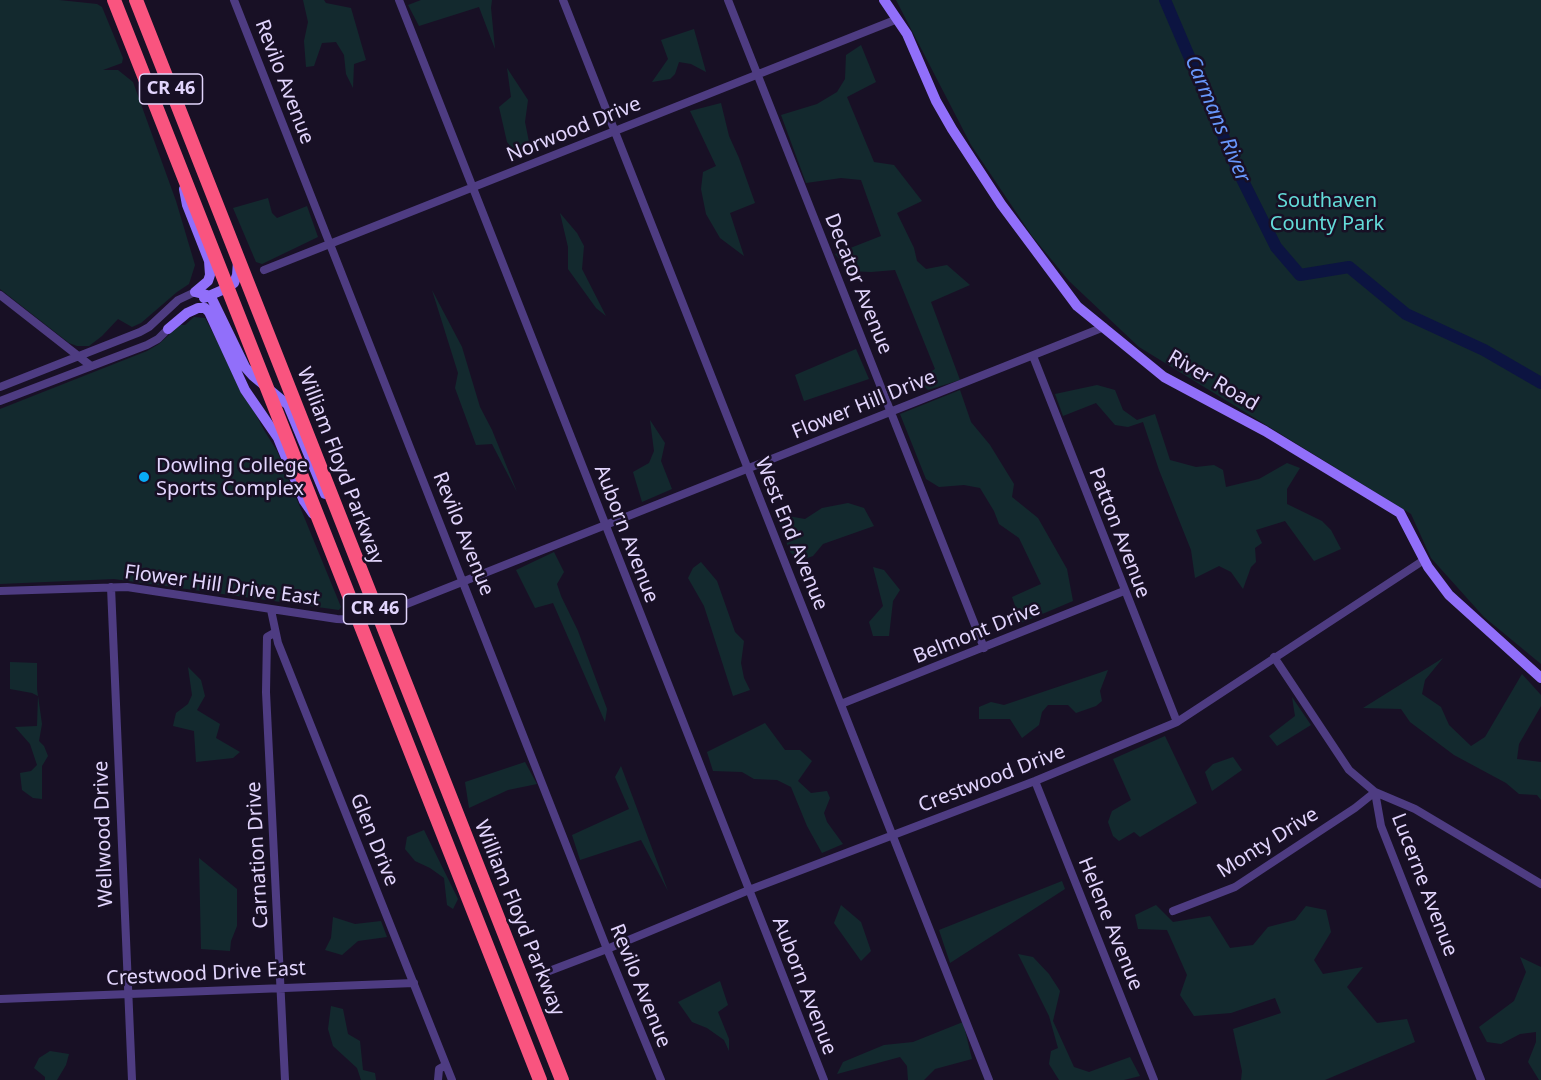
<!DOCTYPE html>
<style>
body{margin:0}
canvas{display:block;background:#181025}
</style>
<canvas width="1541" height="1080"></canvas>
<script>
const g = document.querySelector('canvas').getContext('2d');
g.lineJoin = 'round';
function fillPath(path, color) { g.fillStyle = color; g.fill(path, 'evenodd'); }
const toPath = rows => new Path2D(rows.map(r => 'M' + r).join(''));
function strokePath(path, color, width, dash) { g.strokeStyle = color; g.lineWidth = width; g.lineCap = dash ? 'butt' : 'round'; g.setLineDash(dash || []); g.stroke(path); }
function write(font, color, halo, rows, align = 'center') {
  g.font = font + ' "Noto Sans",sans-serif'; g.lineWidth = 5; g.setLineDash([]); g.textBaseline = 'middle'; g.strokeStyle = halo; g.fillStyle = color; for (const [text, x, y, turn = 0] of rows) {
    g.save(); g.translate(x, y); g.rotate((+turn || 0) * Math.PI / 180); g.textAlign = isNaN(turn) ? turn : align; if (halo) g.strokeText(text, 0, 0); g.fillText(text, 0, 0); g.restore();
  }
}
fillPath(toPath([
 [0,0,59,0,97,4,102,7,123,58,122,63,103,70,118,70,133,82,176,201,195,265,189,284,177,292,141,323,132,327,118,319,102,336,89,346,77,346,69,343,0,289],
 [303,0,324,0,326,3,351,8,366,60,354,64,353,88,346,74,344,55,336,42,322,43,314,66,306,67,304,41,308,22],
 [421,0,492,0,491,8,495,49,479,7,419,26,408,5],
 [896,0,1541,0,1541,664,1484,617,1431,558,1411,514,1139,347,1069,281,1032,236,971,145],
 [694,29,706,72,691,64,679,62,675,74,670,79,652,82,668,59,661,40],
 [861,45,876,82,847,97,874,162,894,165,922,201,897,213,914,248,917,261,926,269,947,265,970,285,931,302,960,380,928,390,918,380,935,369,895,270,871,272,849,271,835,254,881,236,861,180,841,178,806,183,781,115,817,104,837,92,845,79,846,55],
 [507,68,528,100,525,122,530,147,516,153,507,142,499,107,511,97],
 [721,103,729,136,739,158,755,203,730,213,744,256,720,238,706,214,701,189,703,172,716,166,690,111],
 [268,198,272,213,277,218,307,206,318,237,262,264,256,262,233,208],
 [560,213,577,233,584,246,582,269,606,316,596,308,568,269,568,247],
 [432,290,462,347,480,407,492,430,517,492,492,444,476,445,455,388,458,373],
 [194,317,205,318,264,430,277,451,341,607,339,610,114,579,0,584,0,409,147,351,159,344,180,325,185,325],
 [856,349,869,379,804,401,795,375],
 [1097,385,1115,390,1123,410,1137,420,1155,414,1170,460,1196,467,1214,465,1223,470,1226,487,1259,479,1287,463,1300,468,1287,489,1287,504,1322,521,1331,530,1341,549,1314,561,1285,521,1256,530,1262,543,1255,548,1256,562,1251,567,1243,589,1231,572,1219,566,1195,578,1191,550,1159,470,1143,422,1128,427,1115,425,1096,403,1063,416,1055,394],
 [960,390,971,422,990,445,1014,484,1012,497,1038,518,1067,569,1073,601,1021,623,1012,597,1041,584,1019,538,999,524,994,511,980,488,964,485,939,487,926,479,900,414],
 [650,420,665,443,661,461,672,489,642,502,633,472,649,463,654,451],
 [848,503,864,508,874,526,823,544,813,556,799,561,790,552,776,514,805,519,822,508],
 [554,552,564,572,557,584,561,596,578,631,607,709,605,722,553,603,535,608,516,570],
 [701,562,717,581,735,632,744,641,741,663,744,678,750,690,733,696,704,606,688,578,693,568],
 [873,567,884,570,900,590,893,601,889,636,873,636,869,622,883,606],
 [1443,658,1425,680,1422,694,1441,707,1449,725,1471,746,1485,737,1522,674,1541,695,1541,706,1519,744,1517,759,1541,762,1541,800,1537,795,1519,794,1506,783,1454,755,1410,722,1401,709,1363,708],
 [10,662,37,663,37,689,42,724,39,741,44,746,48,756,42,766,42,799,33,798,22,790,20,773,31,771,37,765,30,744,15,727,37,726,38,696,32,693,10,689],
 [188,667,201,680,205,696,197,710,220,724,216,738,240,752,233,758,196,762,194,731,173,726,176,713,188,704,192,695],
 [1108,670,1100,691,1102,701,1096,706,1076,713,1068,705,1048,705,1042,712,1039,725,1022,738,1010,719,979,719,979,707,991,702,1004,705],
 [1292,697,1311,725,1277,746,1269,736,1295,716],
 [765,723,785,750,800,750,812,761,798,781,811,793,827,791,830,798,824,813,827,822,843,844,822,853,807,826,791,787,777,780,754,779,742,772,713,771,707,752],
 [1165,736,1197,803,1140,837,1134,832,1119,841,1113,836,1108,822,1112,811,1131,800,1113,759],
 [1233,757,1242,770,1212,791,1205,772,1213,764],
 [525,762,537,784,508,790,469,808,465,782],
 [621,766,668,891,641,840,580,860,572,835,629,809,615,777],
 [424,830,458,899,453,909,447,905,444,878,430,868,415,861,405,849,407,837],
 [199,858,237,889,237,926,231,941,230,951,201,949],
 [1062,881,1065,889,950,963,939,930],
 [841,905,861,922,871,951,861,961,834,923],
 [1156,905,1173,922,1210,916,1230,948,1253,945,1268,927,1295,920,1306,906,1326,910,1331,932,1314,960,1323,974,1363,967,1347,987,1377,1023,1407,1019,1415,1042,1325,1080,1241,1080,1242,1071,1233,1029,1281,1013,1275,998,1231,1013,1194,1016,1180,995,1187,975,1167,930,1138,929,1135,915],
 [333,917,355,924,381,921,387,937,358,941,342,955,325,950,331,938],
 [1018,954,1033,957,1049,974,1060,991,1053,1021,1074,1067,1089,1072,1130,1057,1140,1076,1124,1080,1059,1080,1049,1064,1051,1051,1058,1048,1049,1016],
 [1520,957,1541,967,1541,1080,1539,1080,1528,1062,1536,1042,1536,1032,1520,1034,1501,1044,1487,1042,1479,1027,1514,1001,1526,972],
 [720,981,728,1005,718,1012,729,1039,729,1051,724,1040,707,1028,692,1022,678,1002],
 [331,1006,343,1009,348,1034,360,1041,363,1070,375,1073,376,1080,361,1080,357,1068,333,1046,328,1029],
 [963,1022,972,1059,935,1069,924,1080,908,1080,907,1066,900,1057,837,1074,843,1062,884,1045,913,1042],
 [50,1051,69,1054,66,1065,57,1080,45,1080,45,1077,34,1068,39,1058]
]), '#13292e');
strokePath(toPath([
 [1165,0,1238,171,1276,247,1300,275,1349,267,1406,314,1484,350,1541,383]
]), '#0c1441', 12);
strokePath(toPath([
 [234,0,607,949,661,1080],
 [399,0,824,1080],
 [563,0,989,1080],
 [728,0,984,648],
 [264,270,895,20],
 [0,295,91,366],
 [1033,356,1177,722],
 [0,387,140,332,149,327,178,300,195,292],
 [0,401,147,345,158,339,168,329],
 [111,587,132,1080],
 [0,591,127,587,337,619,358,620,389,611,1104,327],
 [271,610,278,643,452,1080],
 [274,633,267,637,266,692,285,1080],
 [1274,657,1349,770,1375,792,1381,826,1481,1080],
 [841,704,1124,591],
 [1035,781,1154,1080],
 [1173,911,1235,887,1355,808,1375,792,1415,809,1541,884],
 [544,973,607,949,749,890,1035,781,1177,722,1424,560],
 [0,999,414,983],
 [438,1080,439,1069,446,1065]
]), '#4e3c82', 8);
strokePath(toPath([
 [884,0,907,34,936,101,952,129,1001,204,1077,306,1164,377,1265,431,1400,513,1428,567,1449,595,1541,678],
 [184,189,187,205,209,261,210,275,208,281,195,292],
 [195,292,207,295,212,299,245,367,253,376,288,405,325,494],
 [204,298,227,288,234,283,237,275,238,261],
 [168,329,187,313,198,308,205,308,209,312,245,390,278,438,304,501,313,514]
]), '#916ffa', 10);
strokePath(toPath([
 [114,0,540,1080],
 [136,0,562,1080]
]), '#f9547f', 14);
for (const [x, y, r, color] of [
 [144,477,6,"#09aaf6"]
]) { const dot = new Path2D(); dot.arc(x, y, r, 0, 2 * Math.PI); g.fillStyle = color; g.fill(dot); strokePath(dot, '#181025', 2); }
for (const [x, y, w] of [
 [171,89,63],
 [375,609,63]
]) { const box = new Path2D(); box.roundRect(x - w / 2, y - 15, w, 30, 4.5); g.fillStyle = '#181025'; g.fill(box); strokePath(box, '#e2d5fd', 1.5); }
write('bold 18px', '#e2d5fd', null, [
 ["CR 46",171,89],
 ["CR 46",375,609]
]);
write('20px', '#e2d5fd', '#181025', [
 ["Revilo Avenue",284,82,69],
 ["Norwood Drive",574,130,-22],
 ["Decator Avenue",858,284,68],
 ["River Road",1213,381,30],
 ["Flower Hill Drive",864,405,-22],
 ["William Floyd Parkway",340,466,69],
 ["Patton Avenue",1119,533,69],
 ["Revilo Avenue",463,534,68],
 ["Auborn Avenue",626,534,69],
 ["West End Avenue",791,534,68],
 ["Flower Hill Drive East",222,586,8],
 ["Belmont Drive",977,633,-22],
 ["Crestwood Drive",992,779,-21],
 ["Wellwood Drive",104,834,-92],
 ["Glen Drive",374,840,68],
 ["Monty Drive",1268,843,-32],
 ["Carnation Drive",258,855,-93],
 ["Lucerne Avenue",1424,885,69],
 ["William Floyd Parkway",519,918,68],
 ["Helene Avenue",1110,924,68],
 ["Crestwood Drive East",206,974,-3],
 ["Revilo Avenue",640,986,68],
 ["Auborn Avenue",804,986,69]
]);
write('20px', '#63dbd8', '#181025', [
 ["Southaven",1327,201],
 ["County Park",1327,224]
]);
write('20px', '#e2d5fd', '#181025', [
 ["Dowling College",156,466],
 ["Sports Complex",156,489]
], 'left');
write('italic 21px', '#6796fa', '#181025', [
 ["Carmans River",1217,119,67]
]);
</script>
